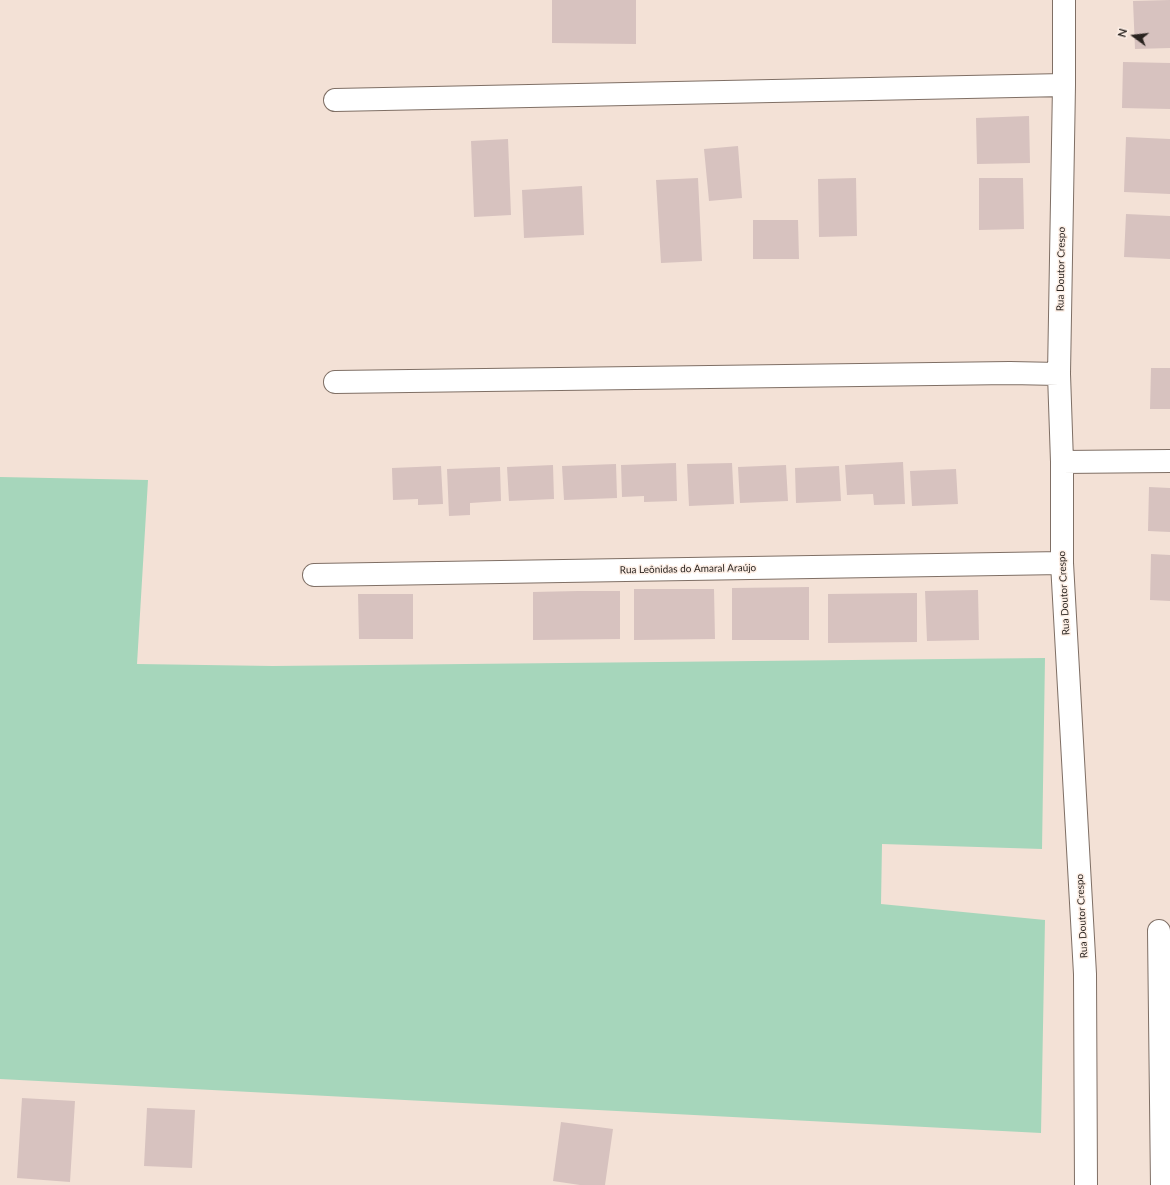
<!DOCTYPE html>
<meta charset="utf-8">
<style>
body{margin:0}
#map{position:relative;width:1170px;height:1185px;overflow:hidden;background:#f3e1d6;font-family:Lato,sans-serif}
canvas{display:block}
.north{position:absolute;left:1114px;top:16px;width:40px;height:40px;-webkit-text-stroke:3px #fdefe6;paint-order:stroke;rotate:285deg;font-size:11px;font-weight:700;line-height:16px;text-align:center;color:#29231f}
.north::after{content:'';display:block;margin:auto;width:14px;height:18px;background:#29231f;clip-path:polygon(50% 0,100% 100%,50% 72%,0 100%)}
</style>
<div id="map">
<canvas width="1170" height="1185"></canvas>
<div class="north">N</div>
</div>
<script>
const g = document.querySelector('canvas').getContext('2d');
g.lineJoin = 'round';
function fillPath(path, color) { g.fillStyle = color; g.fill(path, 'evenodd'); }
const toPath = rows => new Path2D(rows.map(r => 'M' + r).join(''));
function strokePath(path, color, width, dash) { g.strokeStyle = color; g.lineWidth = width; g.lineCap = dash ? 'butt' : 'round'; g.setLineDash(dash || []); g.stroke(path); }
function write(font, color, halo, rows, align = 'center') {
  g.font = font + ' Lato,sans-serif'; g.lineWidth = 3; g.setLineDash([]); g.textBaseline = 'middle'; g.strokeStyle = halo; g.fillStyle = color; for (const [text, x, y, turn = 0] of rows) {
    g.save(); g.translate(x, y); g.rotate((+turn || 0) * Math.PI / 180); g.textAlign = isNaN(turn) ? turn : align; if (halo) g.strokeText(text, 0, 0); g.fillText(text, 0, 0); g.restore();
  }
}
fillPath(toPath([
 [0,477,148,480,137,664,273,666,1045,658,1042,849,882,844,881,904,1045,920,1041,1133,0,1079]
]), '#a6d6bb');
fillPath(toPath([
 [552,0,636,0,636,44,552,43],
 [1170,0,1170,48,1135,49,1133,1],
 [1123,62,1170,63,1170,109,1122,108],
 [1029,116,1030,163,977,164,976,118],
 [1126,137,1170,139,1170,194,1124,192],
 [508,139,511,215,474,217,471,141],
 [738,146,742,198,709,201,704,149],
 [698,178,702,261,661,263,656,180],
 [856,178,857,236,819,237,818,179],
 [979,178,1023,178,1024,229,979,230],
 [582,186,584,235,524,238,522,190],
 [1126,214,1170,216,1170,259,1124,257],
 [753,220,798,220,799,259,753,259],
 [1151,368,1170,368,1170,409,1150,409],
 [903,462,905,504,874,505,873,494,847,495,845,465],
 [676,463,677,501,644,502,644,496,622,497,621,465],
 [732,463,734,504,689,506,687,464],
 [616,464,617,498,564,500,562,466],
 [553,465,554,499,509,501,507,467],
 [786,465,788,501,740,503,738,467],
 [441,466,443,504,418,505,418,499,393,500,392,468],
 [839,466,841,501,796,503,795,468],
 [500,467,501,501,470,503,470,515,449,516,447,469],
 [956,469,958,504,912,506,910,471],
 [1149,487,1170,488,1170,532,1148,531],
 [1151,554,1170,555,1170,601,1150,600],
 [809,587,809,640,732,640,732,588],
 [634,589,714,589,715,639,634,640],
 [978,590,979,640,927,641,925,591],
 [578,591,620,591,620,639,533,640,533,592],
 [917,593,917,642,828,643,828,594],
 [358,594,413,594,413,639,359,639],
 [22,1098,75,1101,70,1182,17,1178],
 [147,1108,195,1110,192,1168,144,1166],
 [561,1122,613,1129,605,1185,580,1185,553,1181]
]), '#d7c2bf');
const minor = toPath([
 [1064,0,1064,85,1059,374,1062,462,1062,563,1085,974,1086,1185],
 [335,100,1064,85],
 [335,382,1010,373,1059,374],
 [1062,462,1170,461],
 [314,575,1062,563],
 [1159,931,1162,1185]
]);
strokePath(minor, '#7f6f65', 24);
strokePath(minor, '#fff', 22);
write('10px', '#29231f', '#fdefe6', [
 ["Rua Doutor Crespo",1061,269,-89],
 ["Rua Leônidas do Amaral Araújo",688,569,-1],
 ["Rua Doutor Crespo",1064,593,-93],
 ["Rua Doutor Crespo",1082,916,-93]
]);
</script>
